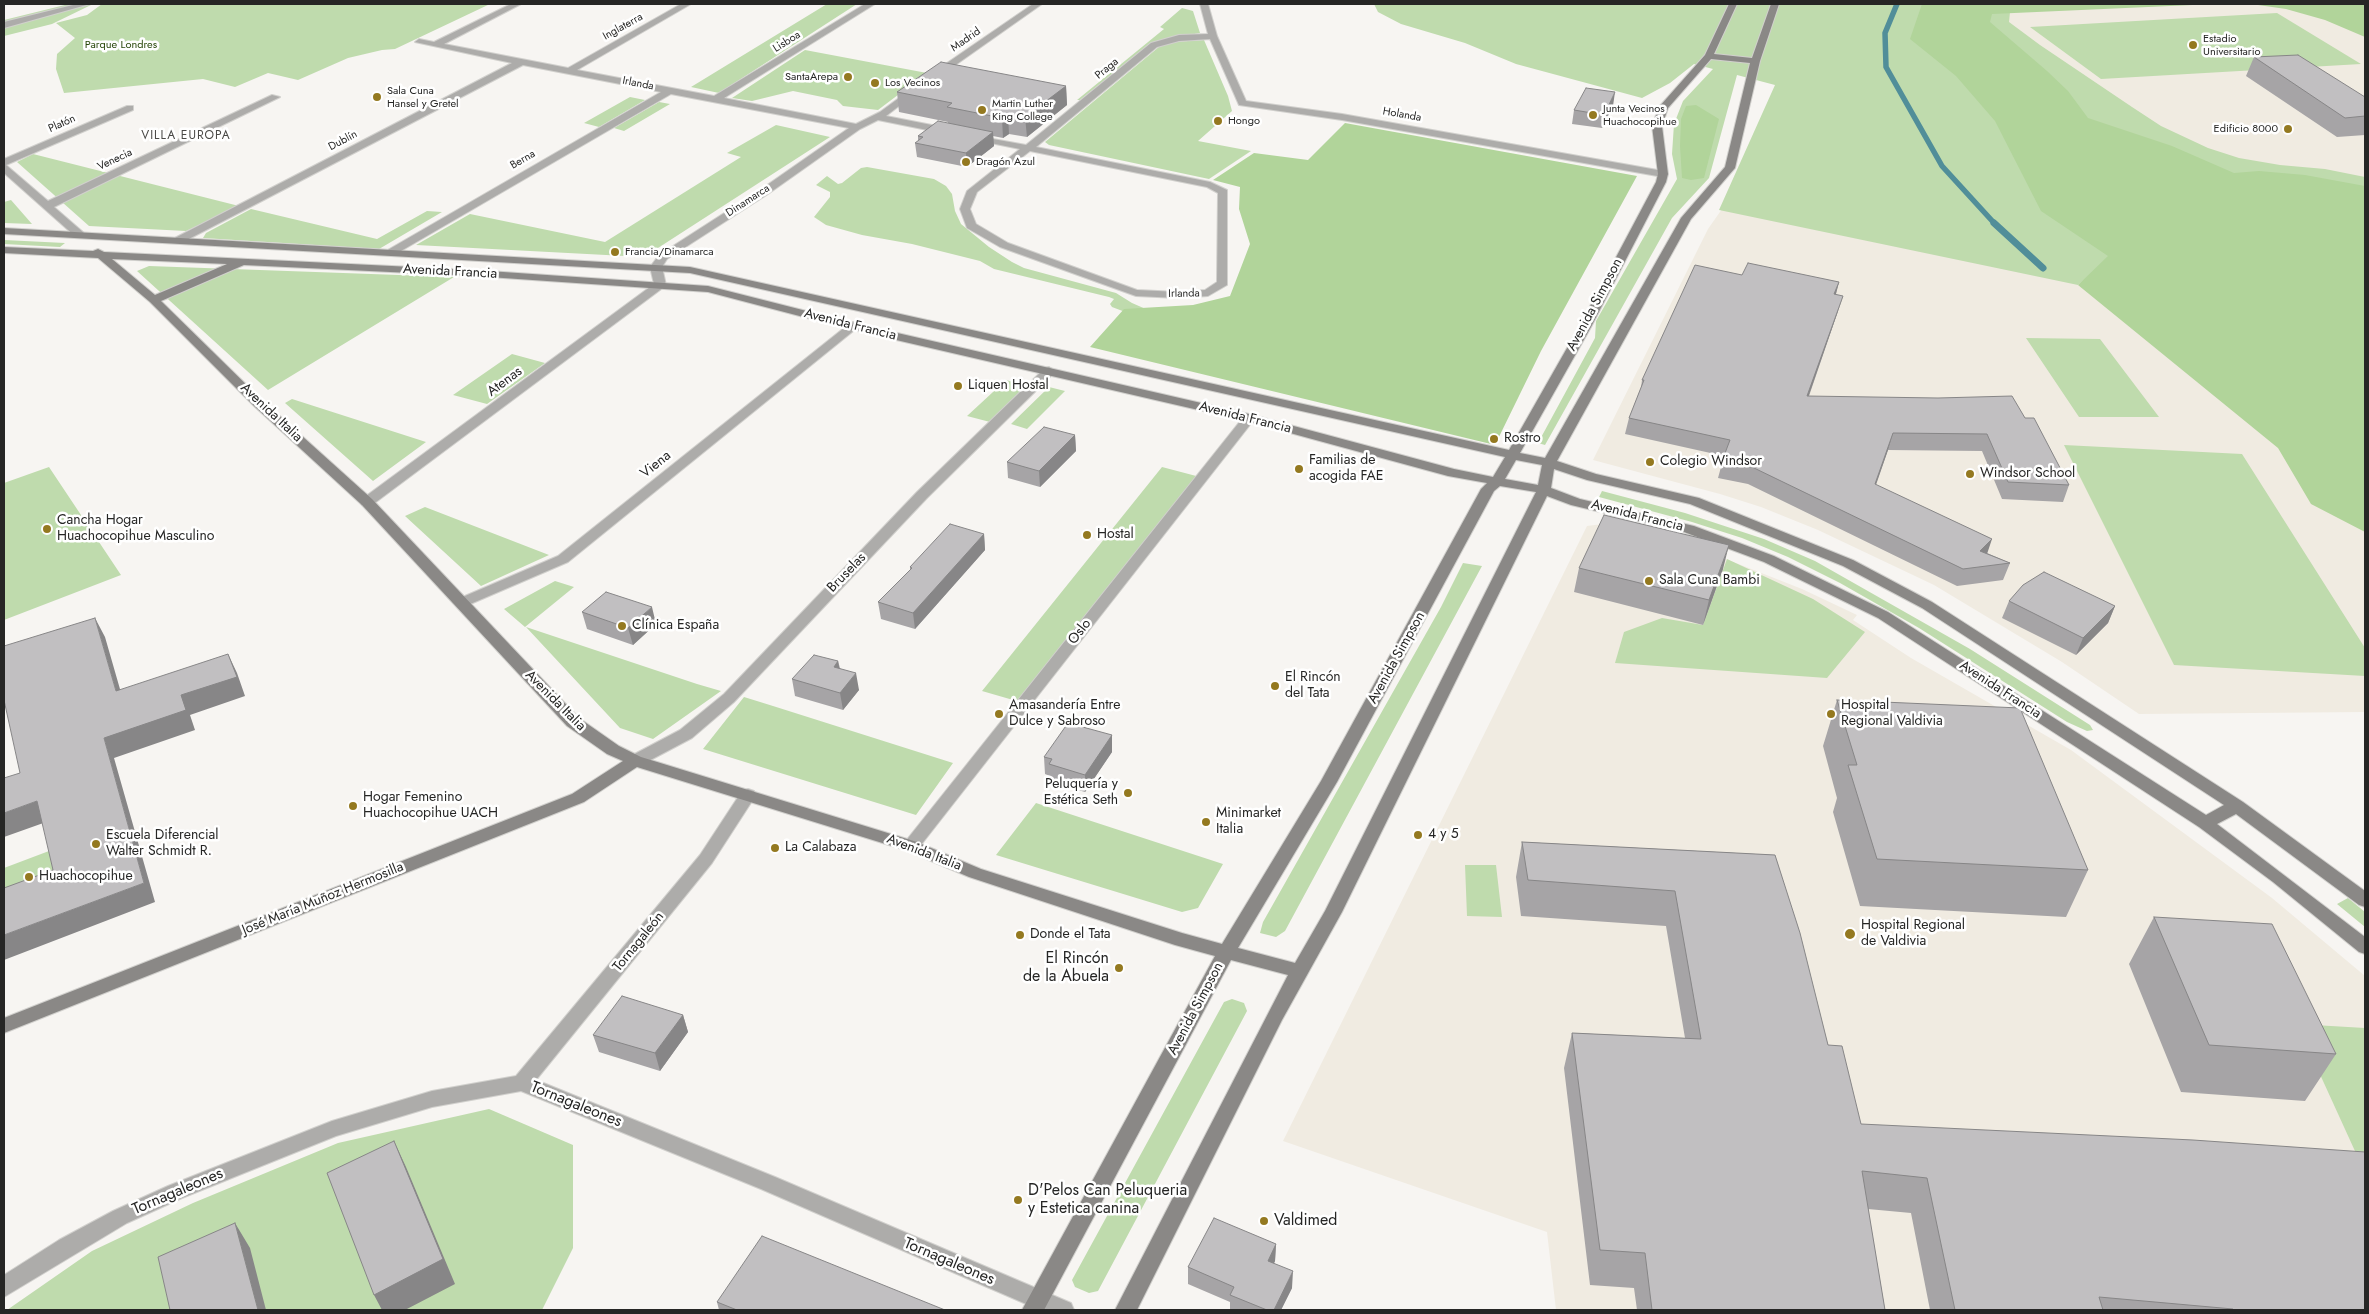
<!DOCTYPE html>
<meta charset="utf-8">
<style>
body{margin:0}
#map{position:relative;width:2369px;height:1314px;overflow:hidden;background:#f7f5f2;font-family:Jost,sans-serif}
canvas{display:block}
.frame{position:absolute;inset:0;border:5px solid #262625;pointer-events:none}
</style>
<div id="map">
<canvas width="2369" height="1314"></canvas>
<div class="frame"></div>
</div>
<script>
const g = document.querySelector('canvas').getContext('2d');
g.lineJoin = 'round';
function fillPath(path, color) { g.fillStyle = color; g.fill(path, 'evenodd'); }
const toPath = rows => new Path2D(rows.map(r => 'M' + r).join(''));
function strokePath(path, color, width, dash) { g.strokeStyle = color; g.lineWidth = width; g.lineCap = dash ? 'butt' : 'round'; g.setLineDash(dash || []); g.stroke(path); }
function write(font, color, halo, rows, align = 'center') {
  g.font = font + ' Jost,sans-serif'; g.lineWidth = 5; g.setLineDash([]); g.textBaseline = 'middle'; g.strokeStyle = halo; g.fillStyle = color; for (const [text, x, y, turn = 0] of rows) {
    g.save(); g.translate(x, y); g.rotate((+turn || 0) * Math.PI / 180); g.textAlign = isNaN(turn) ? turn : align; if (halo) g.strokeText(text, 0, 0); g.fillText(text, 0, 0); g.restore();
  }
}
fillPath(toPath([
 [1805,4,2365,4,2365,712,2139,714,2062,662,1934,585,1818,530,1761,507,1720,494,1593,460,1708,229,1748,172],
 [1610,523,1698,548,1802,589,1857,615,1853,620,1911,658,2071,750,2272,898,2365,976,2365,1310,1556,1310,1547,1232,1283,1141,1587,526]
]), '#f0ebe1');
fillPath(toPath([
 [69,4,91,5,52,24,4,36,4,20],
 [102,4,490,4,395,49,382,50,348,58,298,80,268,73,235,87,203,79,64,93,56,69,57,54,75,38,56,23,87,15],
 [827,4,857,4,719,93,691,87],
 [1374,4,2083,4,2010,12,2009,22,2040,45,2132,107,2161,126,2208,148,2239,158,2280,165,2325,169,2365,177,2365,255,2095,270,2078,285,1719,210,1775,85,1737,75,1709,178,1672,218,1545,445,1538,443,1595,338,1596,321,1677,179,1672,154,1674,124,1683,101,1713,69,1694,64,1670,83,1642,98,1516,64,1465,43,1401,24,1378,12],
 [1182,8,1193,11,1200,33,1153,42,1080,100,1077,100,1164,29,1160,27],
 [2277,13,2361,64,2101,79,2030,27],
 [1204,40,1228,96,1232,111,1198,141,1251,151,1209,179,1049,145,1045,142,1160,46,1172,42],
 [805,50,927,73,878,110,843,106,837,100,793,91,752,101,732,98],
 [630,97,645,100,599,127,584,123],
 [659,102,670,104,624,131,614,128],
 [776,125,830,137,644,257,416,245,470,214,605,242,741,157,727,153],
 [33,154,239,206,186,231,89,226,17,162],
 [867,167,934,179,946,186,952,194,955,211,961,224,989,247,1012,262,1024,268,1116,293,1132,303,1155,313,1574,285,1141,318,1112,307,1110,304,1114,299,1109,297,994,269,980,261,912,244,862,235,826,225,814,217,830,197,830,192,816,185,827,176,838,184,842,183,861,168],
 [11,200,32,224,4,223,4,202],
 [251,209,377,239,427,211,442,212,379,249,203,238,206,233],
 [4,240,65,243,60,247,4,244],
 [149,266,454,277,268,390,137,271],
 [2026,338,2100,339,2159,417,2079,417],
 [512,354,545,363,487,404,453,395],
 [1006,380,1028,386,990,422,967,416],
 [1049,387,1065,391,1027,429,1011,424],
 [292,399,426,442,373,481,285,403],
 [2064,445,2242,454,2365,648,2365,676,2174,665],
 [49,467,121,575,4,620,4,483],
 [1162,467,1200,477,1020,702,982,691],
 [1602,491,1685,513,1764,539,1815,561,1970,649,2090,725,2093,730,2087,731,2067,722,1919,628,1840,583,1788,557,1742,538,1692,522,1599,497],
 [425,507,549,555,481,586,405,516],
 [1727,559,1813,599,1865,632,1827,678,1615,663,1624,632,1662,618,1703,625],
 [1463,563,1482,566,1285,931,1276,937,1260,933,1263,922,1441,607],
 [555,581,574,587,525,627,504,609],
 [526,627,697,684,721,691,653,739,620,728],
 [744,697,773,706,953,763,916,815,703,749],
 [1036,803,1223,864,1198,908,1182,912,996,855],
 [49,851,58,887,4,908,4,868],
 [1465,865,1496,865,1502,917,1467,916],
 [2348,898,2365,912,2365,927,2337,904],
 [1232,999,1244,1003,1247,1011,1098,1291,1089,1293,1075,1287,1072,1280,1224,1002],
 [2297,1024,2365,1028,2365,1173],
 [489,1109,573,1145,573,1248,542,1310,7,1310,92,1251,193,1203,338,1143]
]), '#bfdbad');
fillPath(toPath([
 [1922,4,2215,4,1992,14,1990,22,2047,71,2068,91,2088,118,2172,146,2234,173,2259,171,2305,175,2365,186,2365,532,2311,504,2278,448,2078,285,2108,256,2041,211,1995,121,1956,76,1910,39],
 [2251,4,2365,4,2365,37,2325,20,2286,9],
 [1696,105,1719,119,1704,178,1691,180,1682,178,1680,146,1681,119,1686,106],
 [1345,123,1637,176,1541,351,1495,445,1090,347,1124,309,1193,305,1230,296,1250,244,1239,209,1240,187,1213,180,1254,153,1308,160]
]), '#b1d49a');
strokePath(toPath([
 [1897,4,1885,33,1886,67,1942,166,1995,224]
]), '#518e99', 5.5);
strokePath(toPath([
 [1994,223,2043,268]
]), '#518e99', 7);
const street = toPath([
 [77,4,90,4,4,28,4,22,77,4],
 [511,4,521,4,444,44,568,68,681,4,691,4,577,70,714,96,865,4,875,4,724,98,856,124,880,112,914,87,919,90,917,92,886,116,947,128,952,131,947,134,878,120,860,129,768,194,667,259,662,267,666,285,664,287,372,505,362,505,360,502,362,499,654,284,650,267,659,255,760,190,849,128,671,94,394,255,386,255,386,251,661,92,523,65,181,243,173,243,173,239,512,63,415,42,419,39,434,42,511,4],
 [1033,4,1042,4,937,78,931,78,931,74,1033,4],
 [1200,4,1208,4,1217,36,1246,101,1342,114,1663,171,1668,174,1663,177,1342,120,1239,105,1210,39,1179,41,1157,47,1036,147,1210,182,1227,190,1227,285,1208,296,1178,298,1136,296,1000,247,967,228,960,209,967,191,1020,149,971,139,971,135,1026,145,1151,43,1179,35,1208,34,1200,4],
 [1030,151,1207,187,1218,193,1217,282,1205,290,1178,292,1137,290,1008,243,976,224,970,209,977,192,1030,151],
 [272,95,280,97,54,207,84,233,84,237,76,237,4,173,4,159,127,106,133,106,133,110,6,165,48,201,272,95],
 [853,322,857,324,857,328,568,562,468,605,458,605,456,602,458,599,558,556,849,324,853,322],
 [1049,367,1055,371,1053,374,927,498,734,702,692,738,641,765,629,765,627,761,629,757,680,730,724,694,917,492,1045,368,1049,367],
 [1249,414,1253,415,1255,418,1253,421,917,850,911,852,905,850,903,846,905,842,1245,415,1249,414],
 [748,789,754,791,756,795,712,863,536,1080,775,1177,1071,1303,1074,1310,1040,1310,761,1189,521,1091,432,1107,336,1136,182,1198,127,1223,4,1297,4,1275,59,1240,113,1211,168,1186,332,1121,432,1091,516,1076,700,855,742,791,748,789]
]);
const secondary = toPath([
 [1729,4,1737,4,1714,54,1752,58,1771,4,1779,4,1760,61,1735,168,1691,219,1557,461,1596,474,1699,498,1853,560,1932,602,2243,802,2365,891,2365,907,2359,905,2236,814,2217,824,2365,937,2365,954,2359,952,2273,882,2199,827,1878,618,1764,562,1684,532,1571,505,1547,496,1342,912,1282,1020,1137,1310,1115,1310,1288,975,1231,960,1044,1310,1022,1310,1215,956,1175,945,969,877,905,850,637,767,584,802,4,1033,4,1018,572,794,623,761,607,754,567,726,362,505,254,406,150,302,98,258,4,253,4,247,93,251,98,249,104,252,474,270,708,286,854,323,1249,414,1454,469,1493,477,1505,457,690,273,4,234,4,228,690,267,1509,450,1579,327,1656,182,1658,174,1652,126,1659,107,1705,55,1729,4],
 [1711,59,1750,63,1725,167,1681,218,1545,458,1520,453,1591,327,1666,182,1668,174,1662,126,1668,108,1711,59],
 [112,259,227,264,155,295,112,259],
 [244,265,474,276,708,292,853,330,1246,421,1448,476,1487,483,1481,489,1321,781,1222,944,1182,933,981,869,917,842,641,757,619,746,579,718,372,499,262,400,161,301,244,265],
 [1516,460,1542,465,1538,485,1505,479,1516,460],
 [1554,469,1587,480,1690,504,1843,566,1922,608,2224,805,2206,815,1888,612,1774,556,1694,526,1580,499,1551,488,1554,469],
 [1500,486,1536,492,1325,911,1295,963,1238,948,1337,782,1494,491,1500,486]
]);
strokePath(street, '#d1d0cd', 2);
strokePath(secondary, '#d1d0cd', 2);
fillPath(street, '#adacaa');
fillPath(secondary, '#8a8886');
fillPath(toPath([
 [2254,57,2365,97,2365,135,2337,137,2246,76],
 [1066,86,1067,105,1027,137,1009,134,1003,138,993,136,994,146,967,167,917,157,915,143,918,141,918,136,948,123,948,122,899,112,897,92],
 [1613,106,1602,128,1572,124,1574,110],
 [1742,275,1839,282,1836,294,1838,311,1809,396,2025,418,2069,485,2063,502,2002,499,1982,451,1888,450,1876,485,1987,553,2010,563,2003,580,1957,586,1748,484,1718,478,1724,456,1625,434,1629,418,1641,388,1642,380],
 [1075,435,1076,451,1040,487,1008,478,1007,462],
 [984,534,985,550,915,629,881,619,878,602,910,570,910,567],
 [1579,568,1723,569,1703,625,1574,592],
 [2009,601,2115,606,2108,623,2076,655,2002,618],
 [582,612,656,624,633,645,587,629],
 [838,661,840,668,859,690,843,710,795,696,792,679],
 [1837,700,2088,870,2066,917,1860,906,1833,812,1837,798,1823,746],
 [1112,735,1112,752,1085,792,1050,782,1050,776,1045,774,1044,757],
 [1522,842,1775,855,1828,1045,1861,1124,2365,1310,1930,1310,1911,1213,1868,1209,1885,1310,1637,1310,1634,1288,1590,1285,1564,1068,1572,1033,1685,1038,1666,926,1521,916,1516,877],
 [2154,917,2336,1054,2305,1101,2181,1092,2129,964],
 [683,1015,688,1032,660,1071,599,1052,593,1035],
 [1276,1244,1275,1261,1274,1263,1292,1288,1281,1310,1230,1310,1230,1302,1188,1284,1188,1267],
 [717,1302,945,1310,719,1310]
]), '#a6a4a6');
fillPath(toPath([
 [1066,86,1067,105,1027,137,1025,117],
 [1615,92,1613,106,1602,128,1604,115],
 [1008,114,1009,134,1003,138,1002,118],
 [993,132,994,146,967,167,966,153],
 [1839,282,1835,297,1834,294],
 [1843,296,1838,311,1803,412,1807,396],
 [1893,433,1888,450,1870,501,1875,484],
 [1075,435,1076,451,1040,487,1039,471],
 [984,534,985,550,915,629,913,613],
 [1992,539,1986,557,1974,568,1980,551],
 [1729,545,1723,569,1703,625,1709,600],
 [2115,606,2108,623,2076,655,2083,638],
 [652,607,656,624,633,645,628,628],
 [95,618,105,637,126,710,116,691],
 [228,654,237,673,245,696,190,715,195,730,114,758,155,902,4,960,4,935,144,883,104,738,181,695],
 [838,661,841,678,834,667],
 [856,673,859,690,843,710,840,693],
 [1112,735,1112,752,1085,792,1085,775],
 [37,801,49,821,4,837,4,813],
 [683,1015,688,1032,660,1071,655,1053],
 [394,1141,406,1167,455,1284,405,1310,382,1310,374,1295],
 [235,1223,250,1248,266,1310,258,1310],
 [1276,1244,1275,1261,1267,1278,1268,1261],
 [1293,1271,1292,1288,1281,1310,1274,1310]
]), '#878687');
const building = toPath([
 [2298,55,2365,97,2365,116,2345,118,2254,57,2298,55],
 [941,62,1066,86,1025,117,1008,114,1002,118,947,107,952,103,897,92,941,62],
 [1586,88,1615,92,1604,115,1574,110,1586,88],
 [938,121,993,132,966,153,915,143,923,137,918,136,938,121],
 [1748,263,1839,282,1834,294,1843,296,1807,396,1938,398,2012,396,2025,418,2034,418,2069,485,2008,482,1987,434,1893,433,1875,484,1992,539,1980,551,2010,563,1963,569,1752,467,1722,461,1730,440,1629,418,1644,380,1642,380,1695,265,1742,275,1748,263],
 [1044,427,1075,435,1039,471,1007,462,1044,427],
 [1604,515,1729,545,1709,600,1579,568,1604,515],
 [950,524,984,534,913,613,878,602,912,568,910,567,950,524],
 [2044,572,2115,606,2083,638,2009,601,2023,585,2044,572],
 [606,592,652,607,628,628,582,612,606,592],
 [95,618,116,691,228,654,237,677,181,695,186,710,104,738,144,883,4,935,4,888,53,870,37,801,4,813,4,778,20,773,4,700,4,646,95,618],
 [814,655,838,661,834,667,856,673,840,693,792,679,814,655],
 [1837,700,2020,708,2088,870,1877,859,1848,765,1857,765,1837,700],
 [1068,723,1112,735,1085,775,1049,764,1052,759,1044,757,1068,723],
 [1522,842,1775,855,1800,933,1828,1045,1842,1046,1861,1124,2193,1140,2365,1152,2365,1310,2234,1310,2233,1309,2099,1297,2103,1310,1955,1310,1927,1178,1862,1171,1885,1310,1652,1310,1645,1253,1600,1250,1572,1033,1701,1039,1675,891,1528,880,1522,842],
 [2154,917,2272,924,2336,1054,2209,1045,2154,917],
 [622,996,683,1015,655,1053,593,1035,622,996],
 [394,1141,443,1259,374,1295,327,1173,394,1141],
 [1214,1218,1276,1244,1268,1261,1293,1271,1274,1310,1267,1310,1230,1295,1234,1287,1188,1267,1214,1218],
 [235,1223,258,1310,170,1310,158,1257,235,1223],
 [762,1236,945,1310,737,1310,717,1302,762,1236]
]);
fillPath(building, '#c1bfc1');
strokePath(building, '#878687', 1);
for (const [x, y, r, color] of [
 [2193,45,5,"#947920"],
 [848,77,5,"#947920"],
 [875,83,5,"#947920"],
 [377,97,5,"#947920"],
 [982,110,5,"#947920"],
 [1593,115,5,"#947920"],
 [1218,121,5,"#947920"],
 [2288,129,5,"#947920"],
 [966,162,5,"#947920"],
 [615,252,5,"#947920"],
 [958,386,5,"#947920"],
 [1494,439,5,"#947920"],
 [1650,462,5,"#947920"],
 [1299,469,5,"#947920"],
 [1970,474,5,"#947920"],
 [47,529,5,"#947920"],
 [1087,535,5,"#947920"],
 [1649,581,5,"#947920"],
 [622,626,5,"#947920"],
 [1275,686,5,"#947920"],
 [999,714,5,"#947920"],
 [1831,714,5,"#947920"],
 [1128,793,5,"#947920"],
 [353,806,5,"#947920"],
 [1206,822,5,"#947920"],
 [1418,835,5,"#947920"],
 [96,844,5,"#947920"],
 [775,848,5,"#947920"],
 [29,877,5,"#947920"],
 [1850,934,6,"#947920"],
 [1020,935,5,"#947920"],
 [1119,968,5,"#947920"],
 [1018,1200,5,"#947920"],
 [1264,1221,5,"#947920"]
]) { const dot = new Path2D(); dot.arc(x, y, r, 0, 2 * Math.PI); g.fillStyle = color; g.fill(dot); strokePath(dot, '#fff', 2); }
write('11px', '#262625', '#fff', [
 ["Inglaterra",623,27,-29],
 ["Madrid",966,40,-35],
 ["Lisboa",787,42,-32],
 ["Praga",1107,69,-39],
 ["Irlanda",638,84,11],
 ["Holanda",1402,115,10],
 ["Platón",62,124,-24],
 ["Dublín",343,141,-28],
 ["Venecia",115,160,-25],
 ["Berna",523,160,-30],
 ["Dinamarca",748,201,-33],
 ["Irlanda",1184,294,-1]
]);
write('11px', '#262625', '#fff', [
 ["Estadio",2203,39],
 ["Universitario",2203,52],
 ["SantaArepa",838,77,"right"],
 ["Los Vecinos",885,83],
 ["Sala Cuna",387,91],
 ["Hansel y Gretel",387,104],
 ["Martin Luther",992,104],
 ["King College",992,117],
 ["Junta Vecinos",1603,109],
 ["Huachocopihue",1603,122],
 ["Hongo",1228,121],
 ["Edificio 8000",2278,129,"right"],
 ["Dragón Azul",976,162],
 ["Francia/Dinamarca",625,252]
], 'left');
write('11px', '#28470a', '#fff', [
 ["Parque Londres",121,45]
]);
g.letterSpacing = '1px';
write('12px', '#4a4946', '#fff', [
 ["VILLA EUROPA",186,136]
]);
g.letterSpacing = '0px';
write('14px', '#262625', '#fff', [
 ["Avenida Francia",450,272,3],
 ["Avenida Simpson",1595,305,-62],
 ["Avenida Francia",850,325,14],
 ["Atenas",505,382,-37],
 ["Avenida Italia",271,413,43],
 ["Avenida Francia",1245,418,14],
 ["Viena",656,465,-39],
 ["Avenida Francia",1637,516,14],
 ["Bruselas",847,573,-46],
 ["Oslo",1080,632,-52],
 ["Avenida Simpson",1397,658,-61],
 ["Avenida Francia",2000,690,33],
 ["Avenida Italia",555,701,45],
 ["Avenida Italia",924,853,21],
 ["José María Muñoz Hermosilla",323,899,-22],
 ["Tornagaleón",639,942,-51],
 ["Avenida Simpson",1196,1009,-62]
]);
write('14px', '#262625', '#fff', [
 ["Liquen Hostal",968,386],
 ["Rostro",1504,439],
 ["Familias de",1309,461],
 ["acogida FAE",1309,477],
 ["Colegio Windsor",1660,462],
 ["Windsor School",1980,474],
 ["Cancha Hogar",57,521],
 ["Huachocopihue Masculino",57,537],
 ["Hostal",1097,535],
 ["Sala Cuna Bambi",1659,581],
 ["Clínica España",632,626],
 ["El Rincón",1285,678],
 ["del Tata",1285,694],
 ["Amasandería Entre",1009,706],
 ["Dulce y Sabroso",1009,722],
 ["Hospital",1841,706],
 ["Regional Valdivia",1841,722],
 ["Peluquería y",1118,785,"right"],
 ["Estética Seth",1118,801,"right"],
 ["Hogar Femenino",363,798],
 ["Huachocopihue UACH",363,814],
 ["Minimarket",1216,814],
 ["Italia",1216,830],
 ["4 y 5",1428,835],
 ["Escuela Diferencial",106,836],
 ["Walter Schmidt R.",106,852],
 ["La Calabaza",785,848],
 ["Huachocopihue",39,877],
 ["Hospital Regional",1861,926],
 ["de Valdivia",1861,942],
 ["Donde el Tata",1030,935]
], 'left');
write('16px', '#262625', '#fff', [
 ["El Rincón",1109,959,"right"],
 ["de la Abuela",1109,977,"right"],
 ["D'Pelos Can Peluqueria",1028,1191],
 ["y Estetica canina",1028,1209],
 ["Valdimed",1274,1221]
], 'left');
write('16px', '#262625', '#fff', [
 ["Tornagaleones",576,1105,22],
 ["Tornagaleones",178,1192,-23],
 ["Tornagaleones",949,1262,23]
]);
</script>
